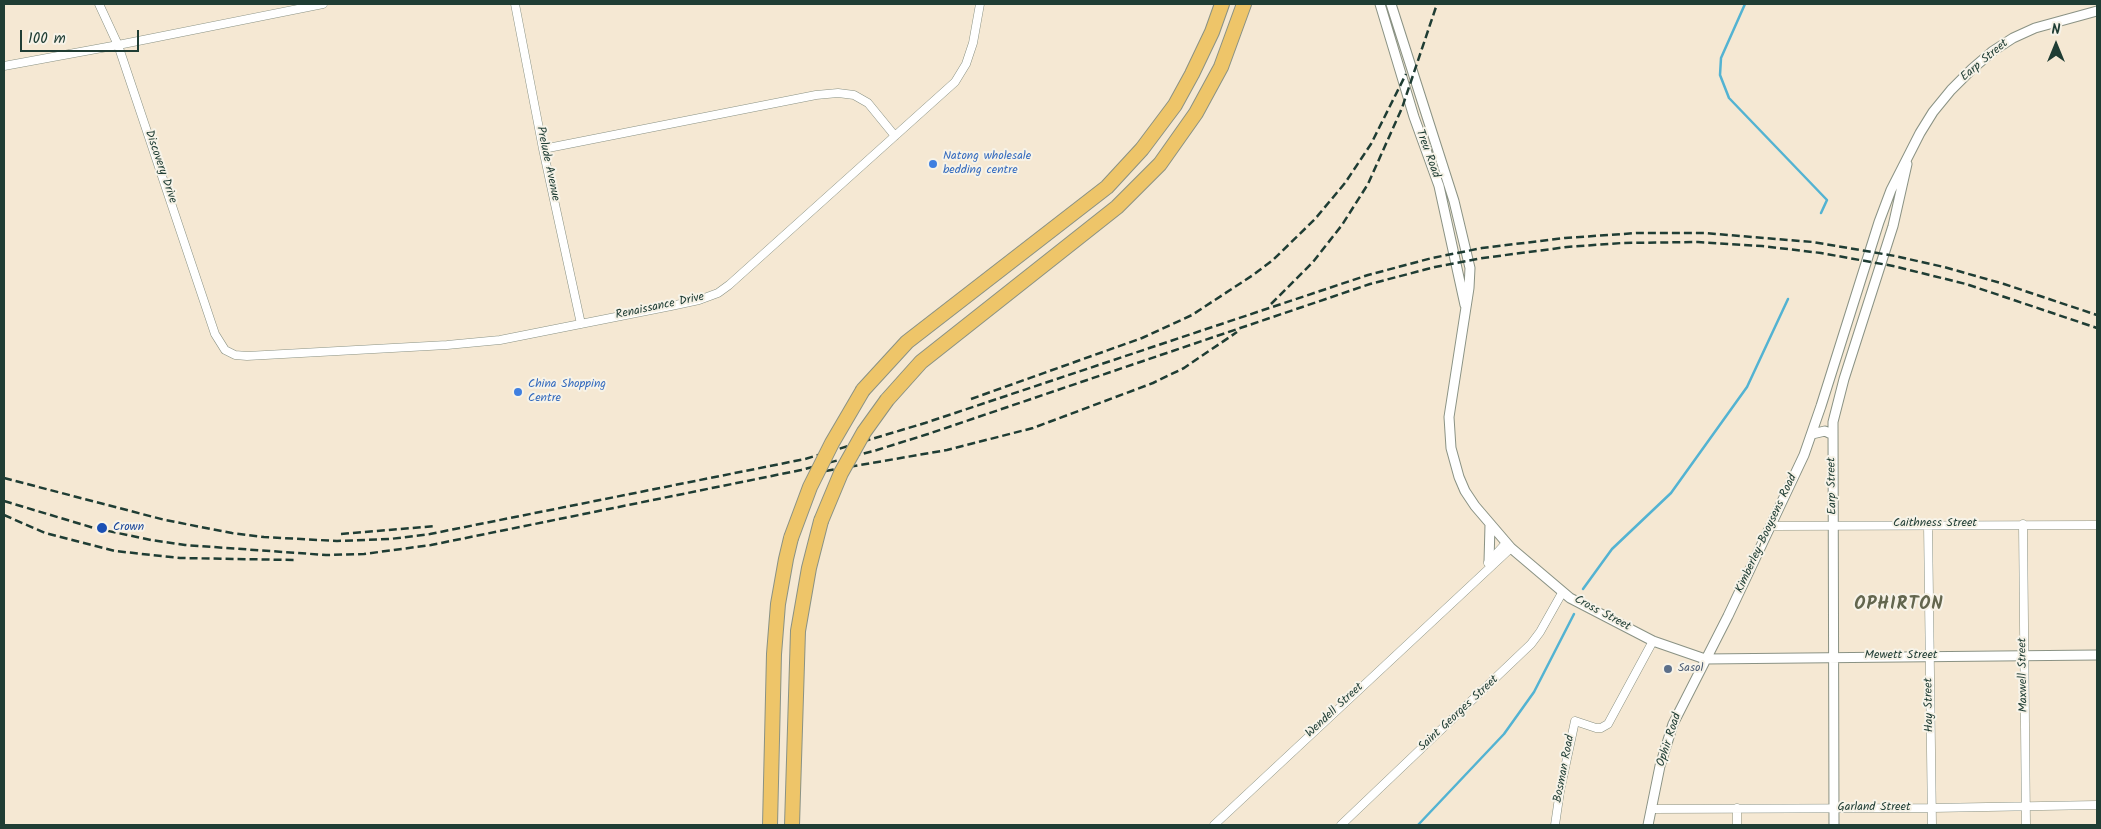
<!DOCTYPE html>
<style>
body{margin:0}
#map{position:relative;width:2101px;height:829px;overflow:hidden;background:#f5e8d3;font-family:Kalam,sans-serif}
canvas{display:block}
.frame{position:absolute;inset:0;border:5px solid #1f3d34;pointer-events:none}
.north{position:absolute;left:2031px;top:20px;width:50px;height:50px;-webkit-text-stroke:4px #f7f3e8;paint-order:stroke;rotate:0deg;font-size:14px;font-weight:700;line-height:20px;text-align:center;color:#1f3d34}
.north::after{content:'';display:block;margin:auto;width:18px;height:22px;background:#1f3d34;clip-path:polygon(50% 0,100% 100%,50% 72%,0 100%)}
.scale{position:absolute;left:20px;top:30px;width:119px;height:22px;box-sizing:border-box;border:2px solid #1f3d34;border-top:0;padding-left:6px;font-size:15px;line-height:18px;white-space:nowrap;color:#1f3d34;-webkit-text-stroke:4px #f7f3e8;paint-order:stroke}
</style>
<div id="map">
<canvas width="2101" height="829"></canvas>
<div class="frame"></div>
<div class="north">N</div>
<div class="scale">100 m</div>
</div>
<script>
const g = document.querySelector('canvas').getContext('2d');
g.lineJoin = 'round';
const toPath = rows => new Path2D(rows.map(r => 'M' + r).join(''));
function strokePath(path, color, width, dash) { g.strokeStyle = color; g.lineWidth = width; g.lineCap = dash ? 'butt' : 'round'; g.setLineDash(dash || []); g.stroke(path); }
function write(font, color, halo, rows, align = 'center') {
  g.font = font + ' Kalam,sans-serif'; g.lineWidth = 4; g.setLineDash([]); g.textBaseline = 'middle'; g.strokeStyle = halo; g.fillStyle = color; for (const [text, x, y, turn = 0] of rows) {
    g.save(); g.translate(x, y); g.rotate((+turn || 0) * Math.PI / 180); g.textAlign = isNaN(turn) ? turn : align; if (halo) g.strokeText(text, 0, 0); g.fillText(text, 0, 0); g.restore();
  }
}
strokePath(toPath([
 [1745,4,1721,58,1720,75,1729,98,1827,200,1821,213],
 [1583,589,1612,549,1671,493,1747,387,1788,299],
 [1418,825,1504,734,1534,692,1574,614]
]), '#53b3d2', 2.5);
const minor = toPath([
 [99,4,118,45,215,334,225,350,235,355,247,356,447,345,500,340,671,306,699,300,718,293,729,285,955,82,966,64,973,43,980,4],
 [515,4,543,149,581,324],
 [4,66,118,45,323,4],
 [543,149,816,95,838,93,854,95,868,103,895,136],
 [1928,524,1932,825],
 [2023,524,2026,825],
 [1772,526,2097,525],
 [1488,563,1506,543],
 [1737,808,1737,825],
 [1651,809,1932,808,2097,805],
 [1214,825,1511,548],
 [1341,825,1531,644,1540,632,1562,593],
 [1555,825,1560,791,1575,721,1596,728,1601,728,1608,724,1653,641]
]);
const tertiary = toPath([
 [1380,4,1414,117,1439,186,1465,305],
 [1391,4,1454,201,1470,268,1469,288,1449,417,1451,448,1459,477,1465,491,1475,506,1511,548,1570,598,1653,641,1705,659,2097,655],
 [1812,434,1825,431,1833,435],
 [1489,562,1490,525],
 [1648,825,1660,766,1673,724,1728,616,1804,455,1821,406,1879,222,1891,190,1920,133,1933,112,1951,90,1972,69,1993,51,2013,38,2035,28,2097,11],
 [1834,825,1833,422,1844,379,1893,226,1907,164]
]);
const motorway = toPath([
 [863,390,907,342,1107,187,1142,149,1175,105,1192,74,1212,32,1222,4],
 [887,400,921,362,1117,207,1160,164,1196,113,1221,67,1244,4],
 [770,825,774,654,778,604,786,559,791,538],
 [792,825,798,631,809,568,821,521]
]);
strokePath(minor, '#8a9284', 9);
strokePath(tertiary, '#8a9284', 11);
strokePath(motorway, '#8a9284', 16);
strokePath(minor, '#fff', 8);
strokePath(tertiary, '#fff', 9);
strokePath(motorway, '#eec569', 14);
strokePath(toPath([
 [1271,304,1313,262,1342,225,1368,184,1402,108,1437,4],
 [971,399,1142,338,1192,315,1253,275,1273,260,1315,219,1345,183,1371,144,1406,74],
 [814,473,947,450,1033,428,1153,383,1184,368,1237,332],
 [4,478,165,520,232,533,264,537,337,541,390,539,430,534,805,459,925,423,1368,275,1432,258,1482,248,1565,238,1637,233,1705,233,1813,242,1895,256,1944,267,2004,284,2097,315],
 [4,501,94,528,151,540,185,545,326,555,364,554,431,545,801,470,877,450,928,434,1370,284,1435,267,1483,258,1567,247,1622,243,1698,242,1762,246,1821,253,1893,266,1966,284,2097,328],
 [4,515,45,533,115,551,180,558,295,560],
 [341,534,436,526]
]), '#1f3d34', 2.5, [8, 4]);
const motorwayBridge = toPath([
 [821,521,841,473,864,432,887,400],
 [791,538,810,487,832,443,863,390]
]);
strokePath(motorwayBridge, '#8a9284', 16, []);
strokePath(motorwayBridge, '#eec569', 14);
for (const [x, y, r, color] of [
 [933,164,5,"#3f7fe0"],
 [518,392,5,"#3f7fe0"],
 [102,528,6,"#1a4fb4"],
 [1668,669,5,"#5c6f8a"]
]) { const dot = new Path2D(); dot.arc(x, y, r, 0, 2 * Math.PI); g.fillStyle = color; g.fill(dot); strokePath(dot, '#f7f3e8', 2); }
write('12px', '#1f3d34', '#f7f3e8', [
 ["Earp Street",1985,61,-40],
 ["Treu Road",1427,154,70],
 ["Prelude Avenue",547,164,78],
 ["Discovery Drive",160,167,71],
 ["Renaissance Drive",660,307,-12],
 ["Earp Street",1833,486,-91],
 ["Caithness Street",1935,524],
 ["Kimberley-Booysens Road",1767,534,-65],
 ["Cross Street",1602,614,28],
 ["Mewett Street",1901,656],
 ["Maxwell Street",2024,675,-91],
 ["Hay Street",1930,705,-91],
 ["Wendell Street",1335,711,-43],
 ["Saint Georges Street",1459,714,-43],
 ["Ophir Road",1670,740,-72],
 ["Bosman Road",1565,769,-79],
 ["Garland Street",1874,808]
]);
write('12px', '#366cbe', '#f7f3e8', [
 ["Natong wholesale",943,157],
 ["bedding centre",943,171],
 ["China Shopping",528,385],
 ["Centre",528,399]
], 'left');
write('12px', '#164399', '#f7f3e8', [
 ["Crown",113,528]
], 'left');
write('12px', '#4e5e75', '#f7f3e8', [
 ["Sasol",1678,669]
], 'left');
g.letterSpacing = '1px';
write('bold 18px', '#63664e', '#f7f3e8', [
 ["OPHIRTON",1899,606]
]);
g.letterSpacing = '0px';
</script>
